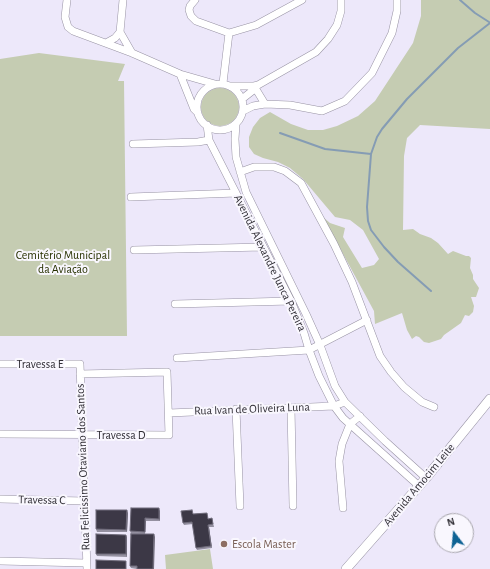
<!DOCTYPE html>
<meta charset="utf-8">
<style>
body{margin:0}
#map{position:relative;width:490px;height:569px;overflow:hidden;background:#ede8fa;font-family:"Alegreya Sans",sans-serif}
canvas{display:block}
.north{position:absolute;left:434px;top:513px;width:40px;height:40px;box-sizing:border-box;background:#f9f7fe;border:1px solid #a9a7ae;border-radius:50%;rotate:344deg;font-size:11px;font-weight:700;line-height:16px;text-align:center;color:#302e35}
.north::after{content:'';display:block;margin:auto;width:14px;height:18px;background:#0e6294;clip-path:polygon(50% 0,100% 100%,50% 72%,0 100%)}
</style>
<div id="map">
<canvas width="490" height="569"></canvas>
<div class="north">N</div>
</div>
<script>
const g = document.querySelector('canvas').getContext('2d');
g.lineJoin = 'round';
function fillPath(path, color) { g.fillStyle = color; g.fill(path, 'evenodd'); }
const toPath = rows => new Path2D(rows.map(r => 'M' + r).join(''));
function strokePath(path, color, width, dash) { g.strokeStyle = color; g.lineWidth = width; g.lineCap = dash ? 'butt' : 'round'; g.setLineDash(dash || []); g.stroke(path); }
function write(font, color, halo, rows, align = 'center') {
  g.font = font + ' "Alegreya Sans",sans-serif'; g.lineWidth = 4; g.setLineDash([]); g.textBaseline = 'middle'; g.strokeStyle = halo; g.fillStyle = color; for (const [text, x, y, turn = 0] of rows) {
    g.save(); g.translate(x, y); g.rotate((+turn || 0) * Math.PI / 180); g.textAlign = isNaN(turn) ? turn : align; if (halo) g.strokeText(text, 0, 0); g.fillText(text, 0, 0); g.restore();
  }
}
fillPath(toPath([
 [421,0,490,0,490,129,420,125,407,138,404,156,403,230,413,229,420,234,431,238,438,243,448,254,453,251,466,256,469,256,471,258,470,268,473,275,473,279,479,288,476,297,471,297,474,306,473,312,469,316,465,315,461,323,444,335,441,339,429,343,424,342,419,337,416,336,412,339,407,330,402,313,375,324,374,311,323,217,330,223,345,228,343,237,362,268,374,265,379,259,363,230,350,220,335,217,303,179,290,168,278,162,263,158,254,154,249,147,249,137,253,127,260,118,270,112,291,124,308,130,323,130,337,126,358,116,375,101,413,43,421,16],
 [39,53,125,64,118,81,124,81,127,336,0,336,0,59],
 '201 107a19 19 0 1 1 38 0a19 19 0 1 1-38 0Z',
 [210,549,213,569,166,569,165,555]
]), '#c5ccb2');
strokePath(toPath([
 [460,0,475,13,489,22],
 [280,133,325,149,371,154],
 [431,291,398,262,384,247,371,230,368,221,367,207,371,154,377,137,382,129,407,99,458,48,490,23]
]), '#859cb4', 2);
const street = toPath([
 [67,0,65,17,68,27,73,31,132,53,180,74,215,84],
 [195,0,190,6,189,10,191,16,196,21,229,33,256,25,302,0],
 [120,32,132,53],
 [106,43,115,38,120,32,123,0],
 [180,74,194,109,197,112],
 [223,83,229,33],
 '197 107a23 23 0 1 1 46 0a23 23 0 1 1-46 0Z',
 [231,86,254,86,258,85,316,52,328,39,337,25,341,11,341,0],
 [254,86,265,104],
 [242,99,256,88],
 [243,111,253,106,265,104,290,105,322,111,345,101,372,73,392,33,397,11,397,0],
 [236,124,235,139,236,157,246,192,306,314,320,345,335,386,345,402,385,441,426,478],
 [207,125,209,140,291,301,304,333,309,350,319,376,334,406,343,418,419,486],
 [133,144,198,142,209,140],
 [240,172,254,167,274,167,285,171,301,183,334,244,352,282,380,356,391,372,404,387,422,402,434,407],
 [131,197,236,193],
 [134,250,263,247],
 [175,304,291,301],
 [177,358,309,350,367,320],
 [0,364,80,364,87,569],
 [291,408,293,506],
 [236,409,240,506],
 [169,413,334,406,345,402],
 [0,434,169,435,167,372,80,374],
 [0,499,84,501],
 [343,508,339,461,342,444,350,424,360,416],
 [0,561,86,563]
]);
const secondary = toPath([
 [346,569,426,478,490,399]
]);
strokePath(street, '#9893a4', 8);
strokePath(secondary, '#9893a4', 10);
strokePath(street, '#fff', 7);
strokePath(secondary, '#fff', 9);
fillPath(toPath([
 [131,508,160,511,160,521,146,521,145,534,155,537,137,569,131,568,130,566],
 [192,510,193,514,207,513,208,519,212,518,214,527,209,527,212,548,197,550,196,548,193,524,184,525,183,523],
 [128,513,127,532,97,532,96,529],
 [127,537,127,557,97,556,96,554]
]), '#9490a0');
fillPath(toPath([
 [159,508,160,511,160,521,159,519],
 [127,510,128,513,127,532,126,530],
 [145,518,146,521,145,534],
 [208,525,209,527,212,548,211,546],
 [154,534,155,537,154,569,153,569],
 [126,535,127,537,127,557,126,554]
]), '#716d7c');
const building = toPath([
 [131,508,159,508,159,519,145,518,145,532,130,531,131,508],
 [96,510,127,510,126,530,96,529,96,510],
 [192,510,193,514,207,513,208,519,212,518,213,524,208,525,211,546,196,548,192,522,183,523,181,511,192,510],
 [96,534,126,535,126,554,96,554,96,534],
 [131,534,154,534,153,569,137,569,137,566,130,566,131,534],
 [96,560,126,561,126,569,96,569,96,560]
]);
fillPath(building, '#3c3846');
strokePath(building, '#716d7c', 1);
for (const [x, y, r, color] of [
 [224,544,4,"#8d6e63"]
]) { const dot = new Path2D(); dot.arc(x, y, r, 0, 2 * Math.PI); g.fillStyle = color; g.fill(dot); strokePath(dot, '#f9f7fe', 1.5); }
write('12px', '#273100', '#f9f7fe', [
 ["Cemitério Municipal",63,255],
 ["da Aviação",63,269]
]);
write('12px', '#302e35', '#f9f7fe', [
 ["Avenida Alexandre Junca Pereira",270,263,64],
 ["Travessa E",40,364],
 ["Rua Ivan de Oliveira Luna",252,409,-2],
 ["Travessa D",121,435],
 ["Rua Felicissimo Otaviano dos Santos",83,467,-92],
 ["Avenida Amocim Leite",419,485,-50],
 ["Travessa C",42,500,1]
]);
write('12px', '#785e54', '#f9f7fe', [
 ["Escola Master",232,544]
], 'left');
</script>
